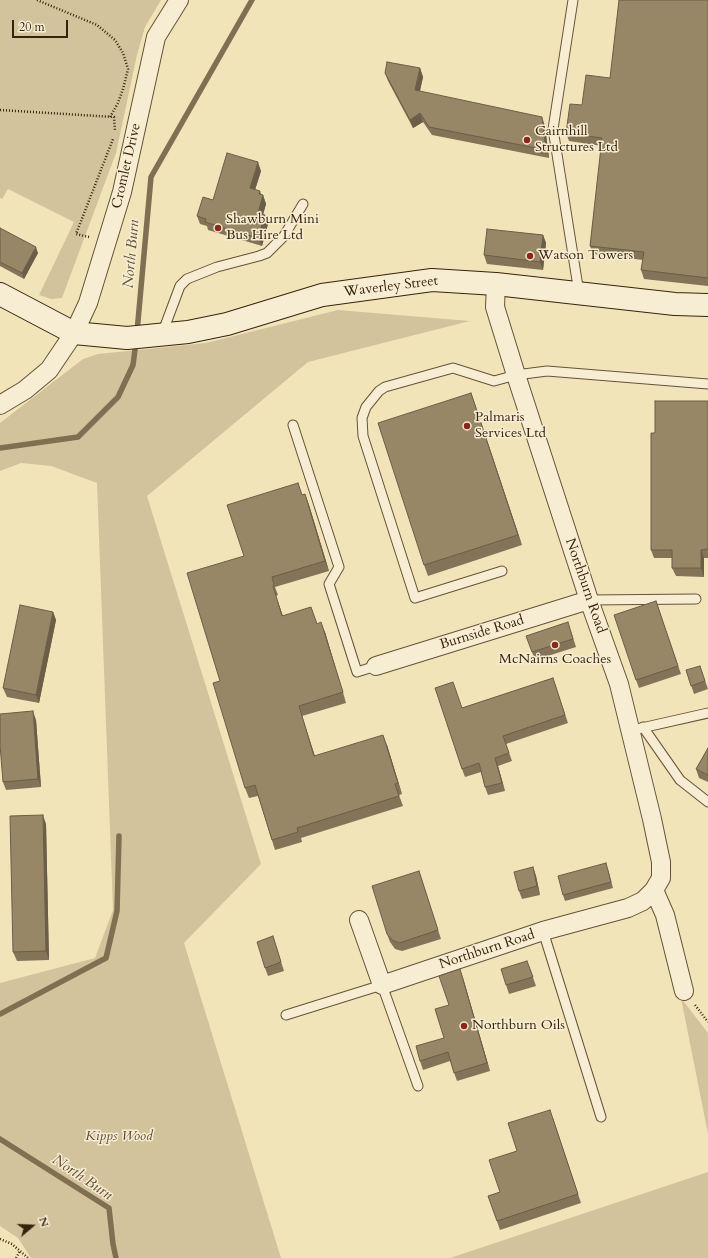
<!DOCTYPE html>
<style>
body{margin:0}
#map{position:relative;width:708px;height:1258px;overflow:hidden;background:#f2e4b9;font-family:Cardo,serif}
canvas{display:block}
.north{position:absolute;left:12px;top:1206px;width:40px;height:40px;-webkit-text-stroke:3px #f7edd2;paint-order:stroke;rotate:71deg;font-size:11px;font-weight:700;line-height:16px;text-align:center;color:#36230c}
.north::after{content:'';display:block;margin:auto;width:14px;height:18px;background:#36230c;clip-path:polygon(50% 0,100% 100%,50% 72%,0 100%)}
.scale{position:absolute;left:12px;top:20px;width:56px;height:18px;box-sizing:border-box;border:2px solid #36230c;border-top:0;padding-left:5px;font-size:12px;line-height:14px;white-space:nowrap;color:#36230c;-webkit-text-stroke:3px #f7edd2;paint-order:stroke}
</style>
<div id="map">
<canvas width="708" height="1258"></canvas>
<div class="north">N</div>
<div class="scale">20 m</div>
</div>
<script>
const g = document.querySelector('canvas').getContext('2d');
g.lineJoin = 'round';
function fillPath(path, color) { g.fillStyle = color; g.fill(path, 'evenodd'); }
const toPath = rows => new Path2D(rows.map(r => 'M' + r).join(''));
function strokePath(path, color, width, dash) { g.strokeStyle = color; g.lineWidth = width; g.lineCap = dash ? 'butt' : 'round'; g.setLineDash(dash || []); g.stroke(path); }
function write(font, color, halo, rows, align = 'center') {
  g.font = font + ' Cardo,serif'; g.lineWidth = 3; g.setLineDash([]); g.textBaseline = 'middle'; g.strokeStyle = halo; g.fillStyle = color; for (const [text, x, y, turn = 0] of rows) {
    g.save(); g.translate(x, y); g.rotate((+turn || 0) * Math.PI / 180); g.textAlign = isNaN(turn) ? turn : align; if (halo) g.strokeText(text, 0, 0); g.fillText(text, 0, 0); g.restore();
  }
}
fillPath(toPath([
 [0,0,161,0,145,27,137,55,116,153,62,298,51,299,39,295,74,222,8,189,2,199,0,198],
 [338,310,470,321,308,362,147,496,261,864,184,943,281,1258,31,1258,18,1238,0,1226,0,983,95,958,113,910,97,483,51,466,21,463,0,471,0,423,83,359,98,354,206,343],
 [681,998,708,1033,708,1134],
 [708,1172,708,1258,450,1258]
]), '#d2c39c');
strokePath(toPath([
 [137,332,151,177,252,0],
 [0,448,78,437,118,397,133,365,136,342],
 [0,1014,106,958,117,911,119,836],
 [0,1139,109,1208,113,1244,116,1258]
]), '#806f50', 5.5);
const service = toPath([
 [573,0,553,129,579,293],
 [162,334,180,286,187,279,217,267,259,256,267,253,284,236,303,204],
 [293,425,339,567,329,584,357,672,376,666],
 [502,571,415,598,363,436,362,418,366,407,379,391,385,387,453,368,494,381,516,375,547,371,708,384],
 [589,600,696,599],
 [643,727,680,780,708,802],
 [637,729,708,713],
 [543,931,601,1117],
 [286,1015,382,985,418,1086]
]);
const minor = toPath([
 [496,284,495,307,516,375,589,600,619,684,652,819,661,862,661,878,654,890,665,915,684,991],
 [0,405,25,390,49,370,74,333,88,303,122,192,156,37,179,0],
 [376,666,589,600],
 [359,920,382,985,543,931,628,908,643,901,654,890]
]);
const secondary = toPath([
 [0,294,74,333,127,338,188,332,227,324,322,295,432,280,496,284,675,304,708,305]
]);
strokePath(service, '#655337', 11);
strokePath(minor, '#655337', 20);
strokePath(secondary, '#36230c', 24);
strokePath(toPath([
 [37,0,97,25,115,40,123,53,128,69,123,89,118,103,110,117],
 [0,110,114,117,115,131],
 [89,237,76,234,113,139],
 [695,1005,708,1022],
 [0,1239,12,1244,28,1258],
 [16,1258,20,1251]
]), '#36230c', 2.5, [1, 2]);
strokePath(service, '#f7edd2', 9);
strokePath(minor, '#f7edd2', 18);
strokePath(secondary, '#f7edd2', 22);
fillPath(toPath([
 [708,0,708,286,644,279,641,270,643,260,593,254,590,246,602,146,569,141,566,133,582,105,610,78],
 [420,68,423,77,420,91,545,126,549,158,432,135,423,122,413,128,388,81,385,73],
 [261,171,255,190,261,194,263,195,266,204,263,215,268,224,262,246,208,230,207,226,200,224,197,216,213,200],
 [0,228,38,253,24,279,0,266],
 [543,235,546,243,543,270,487,264,484,255],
 [471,393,522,545,428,576,424,565],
 [708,401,708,558,704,558,704,577,676,576,672,568,672,558,654,558,651,550,655,433],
 [305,494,309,505,329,571,275,587,278,595,276,596,283,616,311,607,317,624,325,632,346,703,302,716,315,756,387,745,402,794,399,795,403,806,301,838,302,842,275,850,258,796,249,798,245,788,220,681,244,556,303,495],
 [656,601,681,674,639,688,636,680],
 [53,612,56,620,39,703,7,697,3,688],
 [571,631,576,647,535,660,532,652],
 [700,666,708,689,694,694,686,670],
 [553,678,568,723,506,744,512,761,498,766,505,791,488,795,485,787,481,772,465,777,462,769,462,708],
 [36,720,41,787,6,790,3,782],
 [708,748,708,782,699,778,696,769],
 [46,824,49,960,17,961,13,952],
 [533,867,536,876,540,895,522,899,519,891],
 [608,869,613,888,565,901,563,895],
 [419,871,441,939,402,951,395,949,390,942,387,934],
 [273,936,284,971,268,976,265,968],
 [530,969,536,986,509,994,506,985],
 [463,978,490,1071,457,1081,450,1061,423,1070,420,1061,444,1038,449,1005],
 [553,1118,581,1203,500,1230,488,1196,500,1192,517,1151]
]), '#837458');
fillPath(toPath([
 [420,68,423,77,418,99,415,90],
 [420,113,423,122,413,128,410,120],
 [542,117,545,126,549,158,546,150],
 [258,162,261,171,253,196,250,188],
 [260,191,262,198,263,195,266,204,261,221,258,213,259,194],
 [265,215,268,224,262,246,258,238],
 [543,235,546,243,543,270,540,262],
 [36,247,38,253,24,279,22,273],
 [471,393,475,404,522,545,518,535],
 [305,494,309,505,329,571,325,561],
 [701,550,704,558,704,577,701,568],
 [273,586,276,596,286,626,282,616],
 [53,612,56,620,39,703,36,695],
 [321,622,325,632,346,703,343,692],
 [299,706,302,716,318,767,314,756],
 [33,711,36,720,41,787,38,779],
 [383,735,387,745,402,794,398,783],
 [495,758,498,766,505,791,502,783],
 [43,815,46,824,49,960,46,951],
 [533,867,536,876,540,895,537,886],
 [460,969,463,978,490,1071,487,1063]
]), '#6a5e47');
const building = toPath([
 [619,0,708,0,708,278,641,270,644,252,590,246,602,138,566,133,570,104,582,105,586,75,610,78,619,0],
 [387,62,420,68,415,90,542,117,546,150,429,127,420,113,410,120,385,73,387,62],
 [227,153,258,162,250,188,260,191,259,194,263,195,258,213,265,215,258,238,205,222,206,219,197,216,203,197,213,200,227,153],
 [0,228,36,247,22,273,0,262,0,228],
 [487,229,543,235,540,262,484,255,487,229],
 [471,393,518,535,424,565,378,423,471,393],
 [655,401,708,401,708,549,701,550,701,568,672,568,672,550,651,550,651,433,655,433,655,401],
 [298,483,302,495,305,494,325,561,272,577,274,585,273,586,282,616,311,607,317,624,321,622,343,692,299,706,314,756,383,735,398,783,395,784,399,796,297,828,298,832,272,840,255,785,245,788,213,683,220,681,187,573,244,556,227,505,298,483],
 [656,601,678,666,636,680,614,615,656,601],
 [20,605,53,612,36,695,3,688,20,605],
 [568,622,573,639,532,652,526,636,568,622],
 [700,666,705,681,691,686,686,670,700,666],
 [553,678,565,715,503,736,509,753,495,758,502,783,485,787,479,763,462,769,435,688,453,682,462,708,553,678],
 [33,711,38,779,3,782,0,745,0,714,33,711],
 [708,748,708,775,696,769,708,748],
 [43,815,46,951,13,952,10,816,43,815],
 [606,863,611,882,563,895,558,876,606,863],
 [533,867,537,886,519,891,514,872,533,867],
 [419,871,438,930,399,943,392,940,387,934,372,886,419,871],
 [273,936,281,962,265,968,257,942,273,936],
 [527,961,533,977,506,985,501,969,527,961],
 [460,969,487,1063,454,1073,448,1052,420,1061,416,1046,444,1038,435,1009,449,1005,439,976,460,969],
 [550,1110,578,1194,497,1221,488,1196,500,1192,489,1160,517,1151,508,1123,550,1110]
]);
fillPath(building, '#988766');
strokePath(building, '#6a5e47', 1);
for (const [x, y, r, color] of [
 [527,140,4,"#8f2418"],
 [218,228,4,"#8f2418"],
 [530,256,4,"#8f2418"],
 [467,426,4,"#8f2418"],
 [555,645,4,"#8f2418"],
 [464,1026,4,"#8f2418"]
]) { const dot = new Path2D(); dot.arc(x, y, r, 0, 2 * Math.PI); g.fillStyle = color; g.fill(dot); strokePath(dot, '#f7edd2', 1.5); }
write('14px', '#36230c', '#f7edd2', [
 ["Cairnhill",535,132],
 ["Structures Ltd",535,148],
 ["Shawburn Mini",226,220],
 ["Bus Hire Ltd",226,236],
 ["Watson Towers",538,256],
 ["Palmaris",475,418],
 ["Services Ltd",475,434],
 ["McNairns Coaches",555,660,"center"],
 ["Northburn Oils",472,1026]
], 'left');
write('14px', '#36230c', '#f7edd2', [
 ["Cromlet Drive",127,166,-77],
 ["Waverley Street",391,287,-7],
 ["Northburn Road",585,586,71],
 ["Burnside Road",482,633,-17],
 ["Northburn Road",487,950,-18]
]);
write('italic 14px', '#5d4b30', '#f7edd2', [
 ["Kipps Wood",119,1137]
]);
write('italic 15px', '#614f34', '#f7edd2', [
 ["North Burn",132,254,-85],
 ["North Burn",82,1178,34]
]);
</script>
